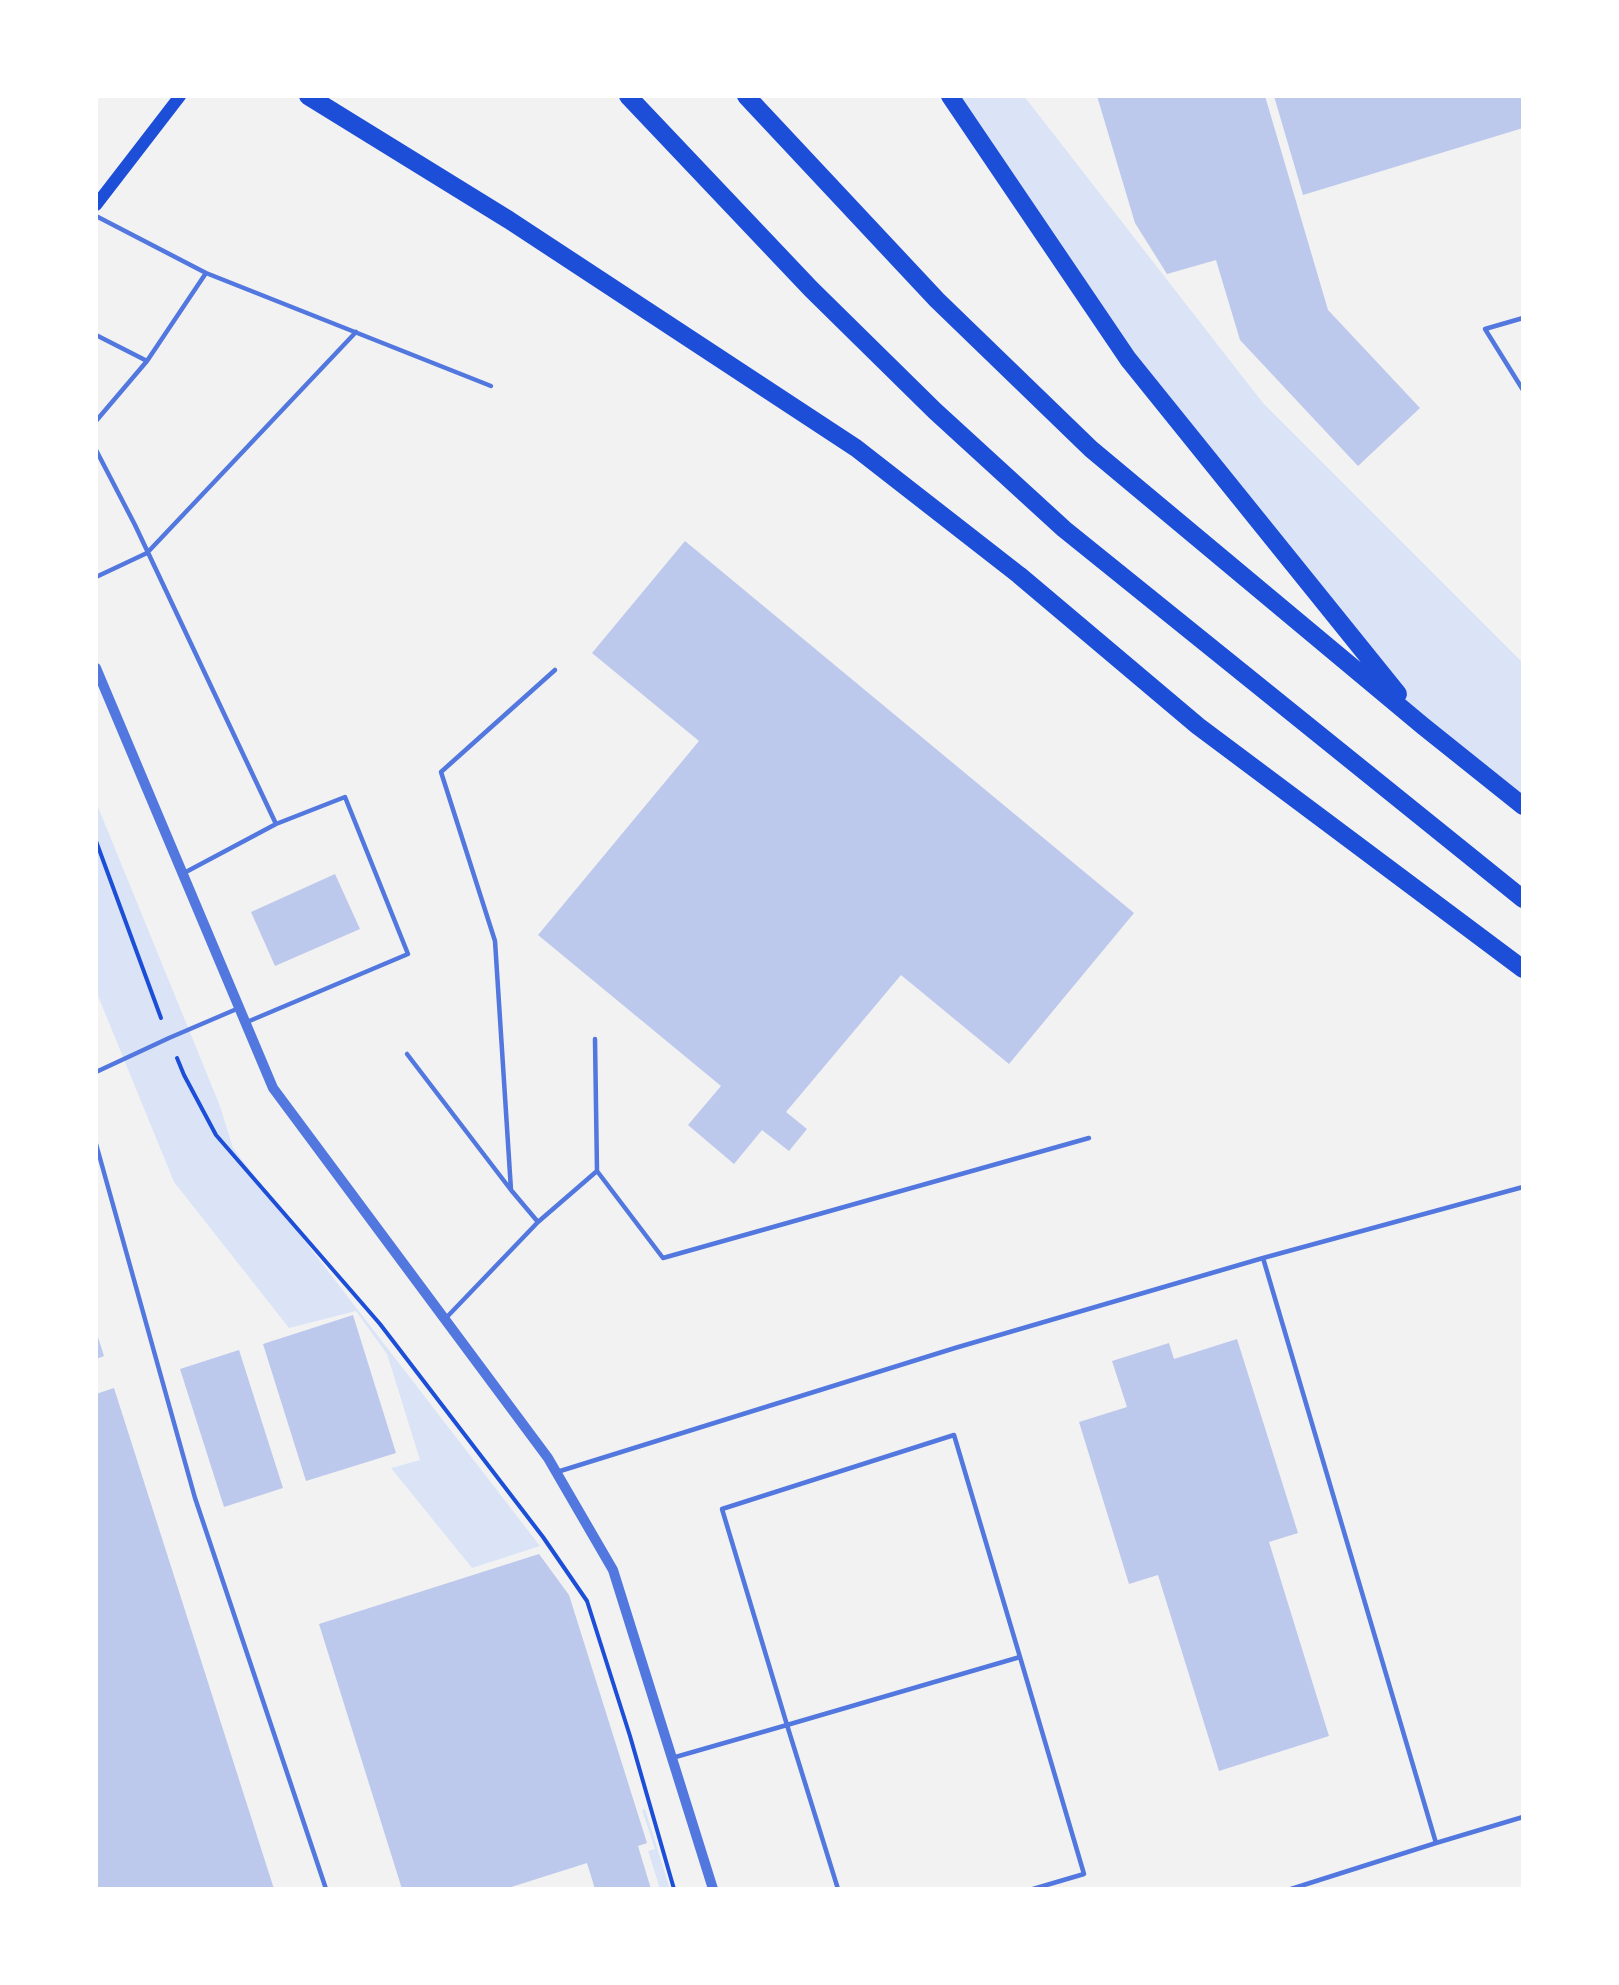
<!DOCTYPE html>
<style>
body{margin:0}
#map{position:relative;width:1619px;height:1985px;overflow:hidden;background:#f2f2f2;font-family:Commissioner,sans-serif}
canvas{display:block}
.frame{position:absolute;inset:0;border:98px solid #fff;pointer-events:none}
</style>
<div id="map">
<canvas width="1619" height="1985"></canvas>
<div class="frame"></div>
</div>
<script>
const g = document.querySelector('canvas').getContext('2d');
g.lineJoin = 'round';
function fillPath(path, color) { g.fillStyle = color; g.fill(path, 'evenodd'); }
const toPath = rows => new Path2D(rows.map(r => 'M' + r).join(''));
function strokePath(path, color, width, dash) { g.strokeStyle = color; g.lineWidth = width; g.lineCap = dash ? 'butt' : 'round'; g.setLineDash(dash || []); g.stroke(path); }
fillPath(toPath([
 [950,96,1024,96,1263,403,1523,663,1523,806,1423,726,1128,359],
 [96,802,220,1106,233,1148,540,1546,472,1568,391,1468,420,1460,387,1354,356,1311,289,1328,174,1182,96,991],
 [645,1809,670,1889,660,1889,648,1851,655,1849,642,1810]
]), '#dbe4f7');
fillPath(toPath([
 [1097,96,1265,96,1328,310,1420,408,1358,466,1240,340,1216,260,1167,274,1135,223],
 [1274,96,1523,96,1523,128,1303,195],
 [685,541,1134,913,1009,1064,901,975,786,1112,807,1129,789,1151,762,1130,734,1164,688,1125,721,1086,538,935,699,741,592,653],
 [335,874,360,929,275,966,251,912],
 [353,1315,396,1453,306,1481,263,1344],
 [96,1331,104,1356,96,1359],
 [1237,1339,1298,1533,1269,1542,1329,1736,1219,1771,1158,1575,1129,1584,1079,1422,1127,1407,1112,1361,1169,1343,1174,1359],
 [239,1350,283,1488,224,1507,180,1369],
 [114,1388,274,1889,96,1889,96,1394],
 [539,1554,569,1595,647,1843,638,1846,651,1889,595,1889,587,1863,505,1889,402,1889,319,1624]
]), '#bdc9ec');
strokePath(toPath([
 [96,841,161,1018],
 [177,1058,184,1075,216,1135,380,1324,543,1537,587,1601,630,1736,674,1889]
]), '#1d4ed8', 4);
strokePath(toPath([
 [96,216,206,273,147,361],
 [206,273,491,386],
 [1523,318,1485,329,1523,390],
 [96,335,147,361,96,421],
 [96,450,135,525,276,824,184,873],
 [96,577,147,553,356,332],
 [247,1022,408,954,345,797,276,824],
 [595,1039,597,1171],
 [407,1054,511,1190,538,1222,445,1319],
 [96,1072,169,1038,239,1008],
 [96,1144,195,1498,326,1889],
 [511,1190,495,941,441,772,555,670],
 [538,1222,597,1171,663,1258,1089,1138],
 [1263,1258,1523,1187],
 [557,1472,955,1348,1263,1258,1436,1843,1291,1889],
 [1020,1657,1084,1874,1033,1889],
 [672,1758,787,1725,1020,1657,954,1435,722,1509,787,1725,838,1889],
 [1436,1843,1523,1817]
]), '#5277de', 4.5);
strokePath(toPath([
 [96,668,273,1088,548,1458,613,1570,713,1889]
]), '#5277de', 10);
strokePath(toPath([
 [96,205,180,96]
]), '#1d4ed8', 12);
strokePath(toPath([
 [308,96,509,220,856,448,1019,575,1198,726,1523,969],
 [628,96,811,289,935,411,1064,529,1523,899],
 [746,96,937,300,1091,449,1423,726,1523,806],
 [950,96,1128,359,1398,694]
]), '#1d4ed8', 18);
</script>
